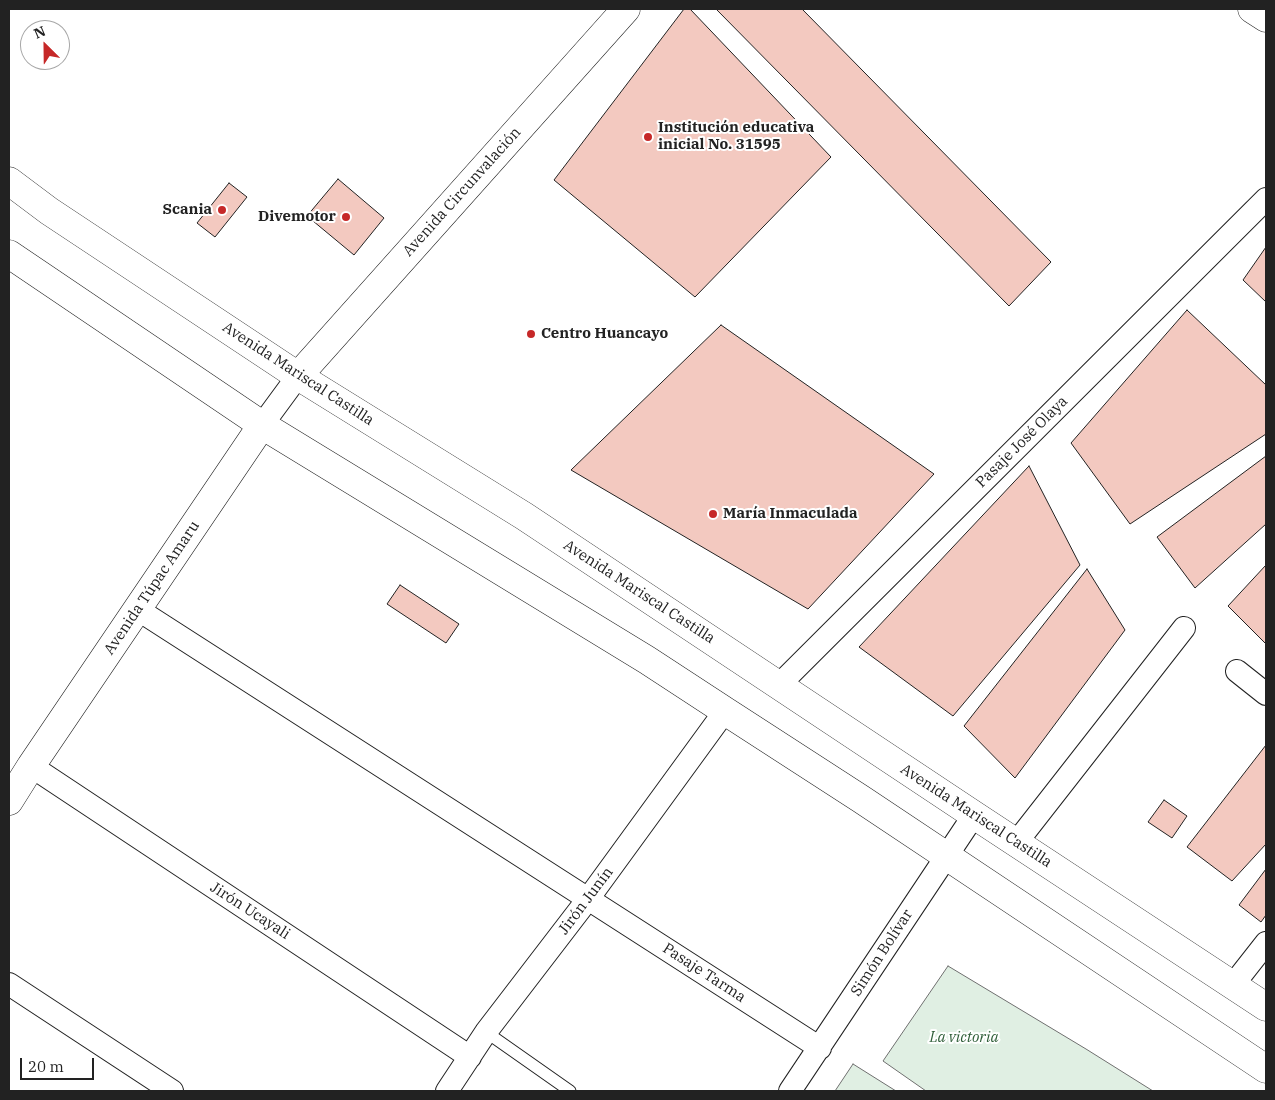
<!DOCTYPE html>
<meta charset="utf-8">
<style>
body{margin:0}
#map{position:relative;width:1275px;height:1100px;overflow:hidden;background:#fff;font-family:"IBM Plex Serif",serif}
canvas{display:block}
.frame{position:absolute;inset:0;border:10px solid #222;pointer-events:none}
.north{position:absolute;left:20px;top:20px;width:50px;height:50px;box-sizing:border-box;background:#fff;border:1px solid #a7a7a7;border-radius:50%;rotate:337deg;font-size:14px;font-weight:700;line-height:20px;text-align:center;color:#222}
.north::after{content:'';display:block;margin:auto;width:18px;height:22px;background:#c62828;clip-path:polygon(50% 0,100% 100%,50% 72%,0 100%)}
.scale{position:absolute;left:20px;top:1058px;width:74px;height:22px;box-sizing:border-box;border:2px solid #222;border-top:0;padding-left:6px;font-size:15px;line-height:18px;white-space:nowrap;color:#222;-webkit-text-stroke:4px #fff;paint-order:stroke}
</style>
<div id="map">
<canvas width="1275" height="1100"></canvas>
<div class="frame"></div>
<div class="north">N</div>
<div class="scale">20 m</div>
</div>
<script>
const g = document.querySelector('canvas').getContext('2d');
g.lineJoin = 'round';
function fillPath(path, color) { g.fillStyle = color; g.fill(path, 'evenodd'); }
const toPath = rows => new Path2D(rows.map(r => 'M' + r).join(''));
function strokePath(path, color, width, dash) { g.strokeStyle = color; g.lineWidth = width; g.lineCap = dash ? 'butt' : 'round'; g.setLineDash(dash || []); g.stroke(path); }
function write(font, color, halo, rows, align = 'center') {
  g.font = font + ' "IBM Plex Serif",serif'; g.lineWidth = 4; g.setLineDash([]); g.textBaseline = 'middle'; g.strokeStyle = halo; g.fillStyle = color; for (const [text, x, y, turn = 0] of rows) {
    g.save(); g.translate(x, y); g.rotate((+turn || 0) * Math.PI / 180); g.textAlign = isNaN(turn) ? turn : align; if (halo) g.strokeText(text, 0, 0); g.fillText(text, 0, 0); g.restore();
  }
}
const green = toPath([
 [948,966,1086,1049,1153,1091,926,1091,883,1061,948,966],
 [853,1064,896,1091,835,1091,853,1064]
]);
fillPath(green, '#e0efe3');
strokePath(green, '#6f6f6f', 1);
const building = toPath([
 [684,9,690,9,831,157,695,297,554,180,684,9],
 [716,9,802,9,1051,262,1009,306,716,9],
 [338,179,384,218,354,255,307,216,338,179],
 [229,183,247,197,215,237,197,223,229,183],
 [1266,247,1266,302,1243,280,1266,247],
 [1187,310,1266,385,1266,434,1130,524,1071,443,1187,310],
 [721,325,934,474,808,609,571,470,721,325],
 [1266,456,1266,524,1195,588,1157,537,1266,456],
 [1029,466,1080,565,953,716,859,647,1029,466],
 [1266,565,1266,644,1228,606,1266,565],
 [1087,569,1125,630,1015,778,964,726,1087,569],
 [400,585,459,624,446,643,387,604,400,585],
 [1266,745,1266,844,1232,881,1187,847,1266,745],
 [1164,800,1187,816,1172,838,1148,822,1164,800],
 [1266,869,1266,915,1261,922,1239,905,1266,869]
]);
fillPath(building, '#f3c9c0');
strokePath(building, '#222', 1);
const service = toPath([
 [486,1032,570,1091]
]);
const minor = toPath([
 [262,425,298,376],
 [137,609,820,1048],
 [1237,671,1266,694],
 [779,685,1266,199],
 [31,766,470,1057],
 [1016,843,1184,628],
 [9,984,172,1091],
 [1233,985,1266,943],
 [447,1091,486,1032,588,899,725,711],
 [790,1091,974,815]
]);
const tertiary = toPath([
 [1252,9,1266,18],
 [298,376,626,9],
 [9,801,31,766,262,425]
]);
const trunk = toPath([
 [9,181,49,211,298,376,524,516,974,815,1266,1007],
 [9,254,262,425,647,660,725,711,861,799,1266,1069]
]);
strokePath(service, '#222', 13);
strokePath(minor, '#222', 24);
strokePath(tertiary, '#222', 29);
strokePath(trunk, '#222', 29);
strokePath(service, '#fff', 11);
strokePath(minor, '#fff', 22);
strokePath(tertiary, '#fff', 28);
strokePath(trunk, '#fff', 28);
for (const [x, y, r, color] of [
 [648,137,5,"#c62828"],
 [222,210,5,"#c62828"],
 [346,217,5,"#c62828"],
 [531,334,5,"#c62828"],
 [713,514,5,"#c62828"]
]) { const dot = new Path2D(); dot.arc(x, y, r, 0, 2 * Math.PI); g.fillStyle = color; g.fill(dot); strokePath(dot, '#fff', 2); }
write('bold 15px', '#222', '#fff', [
 ["Institución educativa",658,128],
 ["inicial No. 31595",658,145],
 ["Scania",212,210,"right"],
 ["Divemotor",336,217,"right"],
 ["Centro Huancayo",541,334],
 ["María Inmaculada",723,514]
], 'left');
write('15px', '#222', '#fff', [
 ["Avenida Circunvalación",462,192,-48],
 ["Avenida Mariscal Castilla",298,374,33],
 ["Pasaje José Olaya",1022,442,-45],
 ["Avenida Túpac Amaru",152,588,-56],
 ["Avenida Mariscal Castilla",639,592,33],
 ["Avenida Mariscal Castilla",976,816,33],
 ["Jirón Junín",586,901,-53],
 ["Jirón Ucayali",250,911,33],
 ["Simón Bolívar",882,953,-57],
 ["Pasaje Tarma",704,973,33]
]);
write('italic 15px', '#2f5e38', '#fff', [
 ["La victoria",964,1038]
]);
</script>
